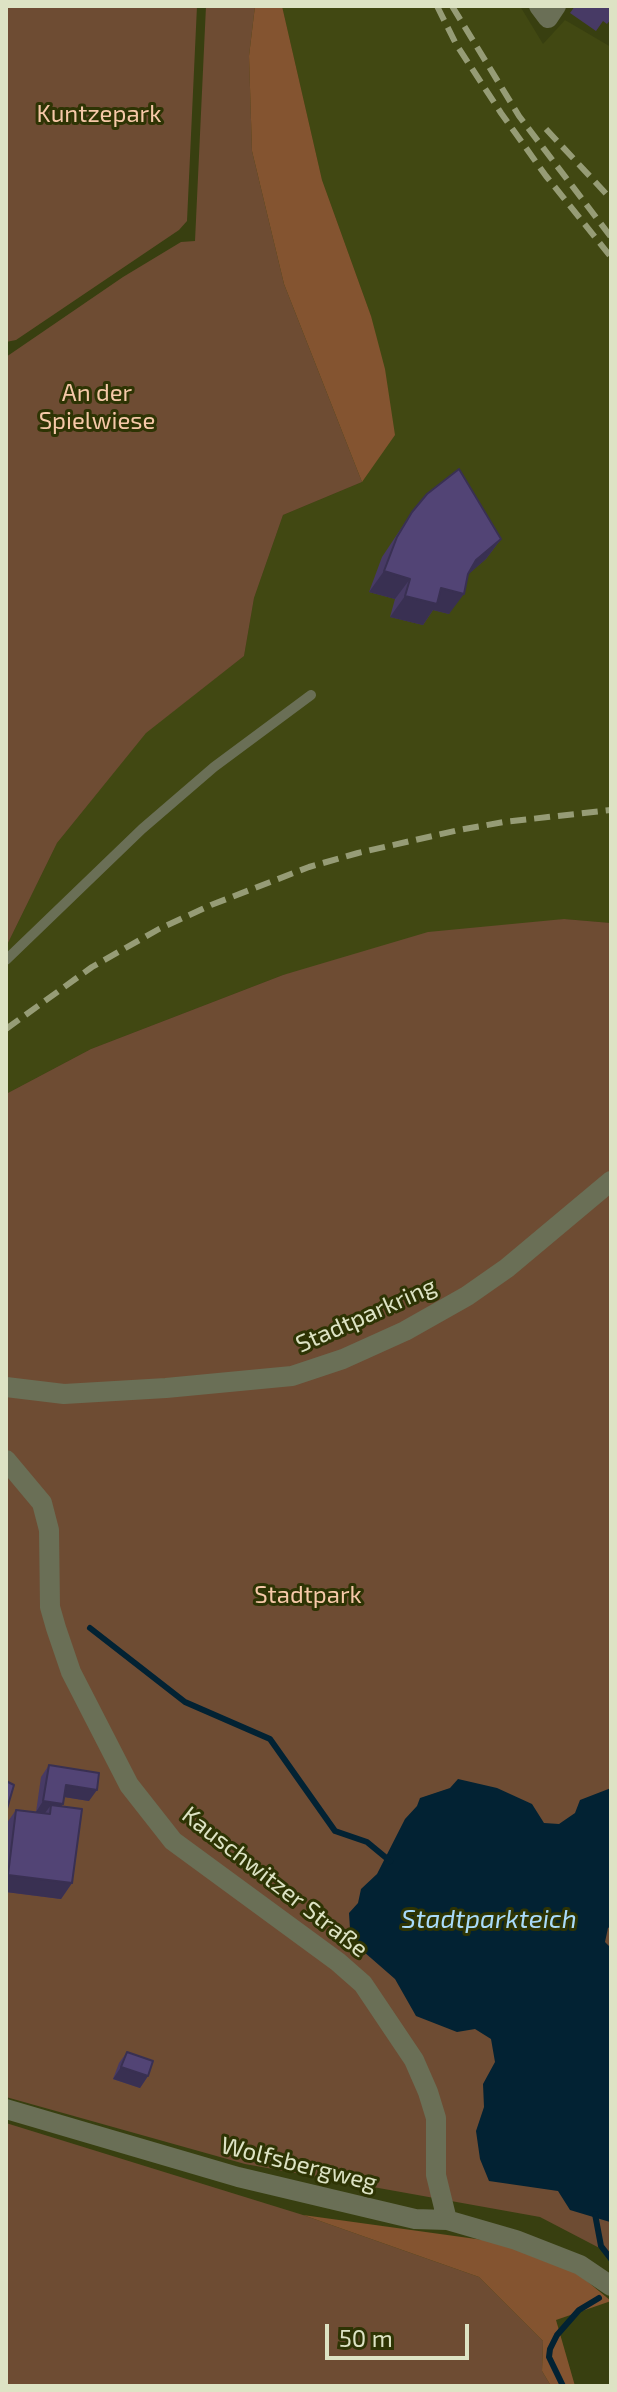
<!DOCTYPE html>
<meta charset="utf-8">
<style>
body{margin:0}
#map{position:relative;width:617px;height:2392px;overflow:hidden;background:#383f10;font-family:"Exo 2",sans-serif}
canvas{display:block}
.frame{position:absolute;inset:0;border:8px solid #dde3c4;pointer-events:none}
.scale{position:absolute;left:325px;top:2324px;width:144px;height:36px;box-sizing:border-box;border:4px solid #dde3c4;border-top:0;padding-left:10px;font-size:24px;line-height:28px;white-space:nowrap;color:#dde3c4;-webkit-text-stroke:6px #2e3404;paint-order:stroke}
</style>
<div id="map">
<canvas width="617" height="2392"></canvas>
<div class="frame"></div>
<div class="scale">50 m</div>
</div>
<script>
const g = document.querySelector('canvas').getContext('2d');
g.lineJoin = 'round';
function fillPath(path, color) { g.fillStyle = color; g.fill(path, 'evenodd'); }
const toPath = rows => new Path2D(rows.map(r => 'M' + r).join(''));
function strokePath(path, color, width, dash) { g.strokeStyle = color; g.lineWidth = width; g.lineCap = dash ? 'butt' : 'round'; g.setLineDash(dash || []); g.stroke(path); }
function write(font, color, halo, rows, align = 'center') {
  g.font = font + ' "Exo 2",sans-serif'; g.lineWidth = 6; g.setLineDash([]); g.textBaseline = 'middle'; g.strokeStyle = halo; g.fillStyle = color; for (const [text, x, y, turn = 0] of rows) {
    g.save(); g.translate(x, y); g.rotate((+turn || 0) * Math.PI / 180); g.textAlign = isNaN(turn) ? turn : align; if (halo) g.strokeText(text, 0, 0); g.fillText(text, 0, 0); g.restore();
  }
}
fillPath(toPath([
 [282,6,520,6,543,44,565,20,611,47,611,923,564,919,283,975,91,1049,6,1094,6,947,57,843,146,732,244,656,254,598,283,515,362,482,371,316,322,180]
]), '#414812');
fillPath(toPath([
 [6,6,197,6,187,221,179,230,16,340,6,342],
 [206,6,255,6,249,56,252,151,284,284,362,482,283,515,254,598,244,656,146,733,57,843,6,947,6,357,123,277,181,242,195,241],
 [564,919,611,923,611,2254,540,2217,245,2164,6,2097,6,1094,91,1049,283,975,428,932],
 [6,2123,303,2215,479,2277,543,2341,542,2371,551,2386,6,2386]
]), '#6e4c33');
fillPath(toPath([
 [255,6,282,6,322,180,371,316,385,369,395,435,362,482,284,284,252,151,249,56],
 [303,2215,505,2243,576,2272,611,2301,556,2320,575,2386,551,2386,542,2371,543,2341,479,2277]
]), '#845430');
fillPath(toPath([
 [458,1779,497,1788,532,1804,544,1823,559,1824,575,1813,580,1800,611,1788,611,1926,608,1928,605,1942,611,1948,610,2222,570,2210,558,2191,489,2181,480,2159,476,2131,484,2107,483,2084,495,2062,491,2039,475,2029,457,2032,416,2016,395,1979,356,1945,350,1929,349,1913,358,1903,361,1889,377,1874,405,1819,417,1806,420,1798,450,1788]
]), '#022233');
strokePath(toPath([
 [90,1628,185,1702,270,1739,335,1831,367,1842,390,1861],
 [595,2214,601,2246,611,2259],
 [563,2386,549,2357,550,2349,557,2335,579,2310,599,2298]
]), '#022233', 6);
strokePath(toPath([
 [6,960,142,829,214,767,311,695]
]), '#6a6f56', 10);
strokePath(toPath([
 [539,6,548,18,556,6],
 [6,1387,64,1394,166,1388,292,1376,343,1359,405,1331,467,1296,507,1268,611,1181],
 [6,1460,42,1503,49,1530,50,1607,56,1628,71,1672,129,1785,173,1841,338,1962,363,1984,414,2060,428,2092,436,2118,436,2175,447,2220],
 [6,2109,238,2177,415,2219,447,2220,516,2240,580,2265,611,2286]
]), '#6a6f56', 20);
strokePath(toPath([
 [437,6,456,44,501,113,546,176,611,257],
 [452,6,519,116,611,237],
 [546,129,611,199],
 [6,1029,92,967,159,929,211,905,309,867,358,853,459,830,504,822,611,810]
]), '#969c76', 6, [16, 8]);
fillPath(toPath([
 [575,6,611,6,611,19,607,24,603,21,596,31,570,13],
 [412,512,501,539,486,559,468,574,449,614,433,610,423,625,390,617,395,599,369,592,382,557],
 [49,1765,89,1801,64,1797,61,1806,72,1883,61,1899,6,1892,6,1824,16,1810,36,1812,41,1777],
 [127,2052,148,2076,140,2088,113,2079,119,2063]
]), '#473a65');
fillPath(toPath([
 [501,539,486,559,462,580,476,560],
 [384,571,410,579,395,599,369,592],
 [441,588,464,594,449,614,433,610,423,625,390,617,405,596],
 [66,1785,97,1790,89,1801,58,1796],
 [43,1801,63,1804,55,1815,51,1805,45,1813,36,1812],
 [8,1875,72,1883,61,1899,6,1892,6,1878],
 [121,2067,148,2076,140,2088,113,2079]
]), '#393052');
const building = toPath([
 [459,469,501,539,476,560,468,574,464,594,441,588,437,604,405,596,410,579,384,571,397,537,412,512,427,494,459,469],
 [49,1765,99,1773,97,1790,66,1785,63,1804,43,1801,49,1765],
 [6,1781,14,1785,6,1812,6,1781],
 [51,1805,82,1809,72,1883,8,1875,16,1810,50,1814,51,1805],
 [127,2052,153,2061,148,2076,121,2067,127,2052]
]);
fillPath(building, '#524475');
strokePath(building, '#393052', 2);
write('24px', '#f6c8a8', '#2e3404', [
 ["Kuntzepark",99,114],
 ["An der",97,393],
 ["Spielwiese",97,421],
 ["Stadtpark",308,1595]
]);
write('24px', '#dde3c4', '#2e3404', [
 ["Stadtparkring",366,1315,-24],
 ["Kauschwitzer Straße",275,1882,38],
 ["Wolfsbergweg",299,2164,14]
]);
write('italic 26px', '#a9dbfa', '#2e3404', [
 ["Stadtparkteich",489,1919]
]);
</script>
